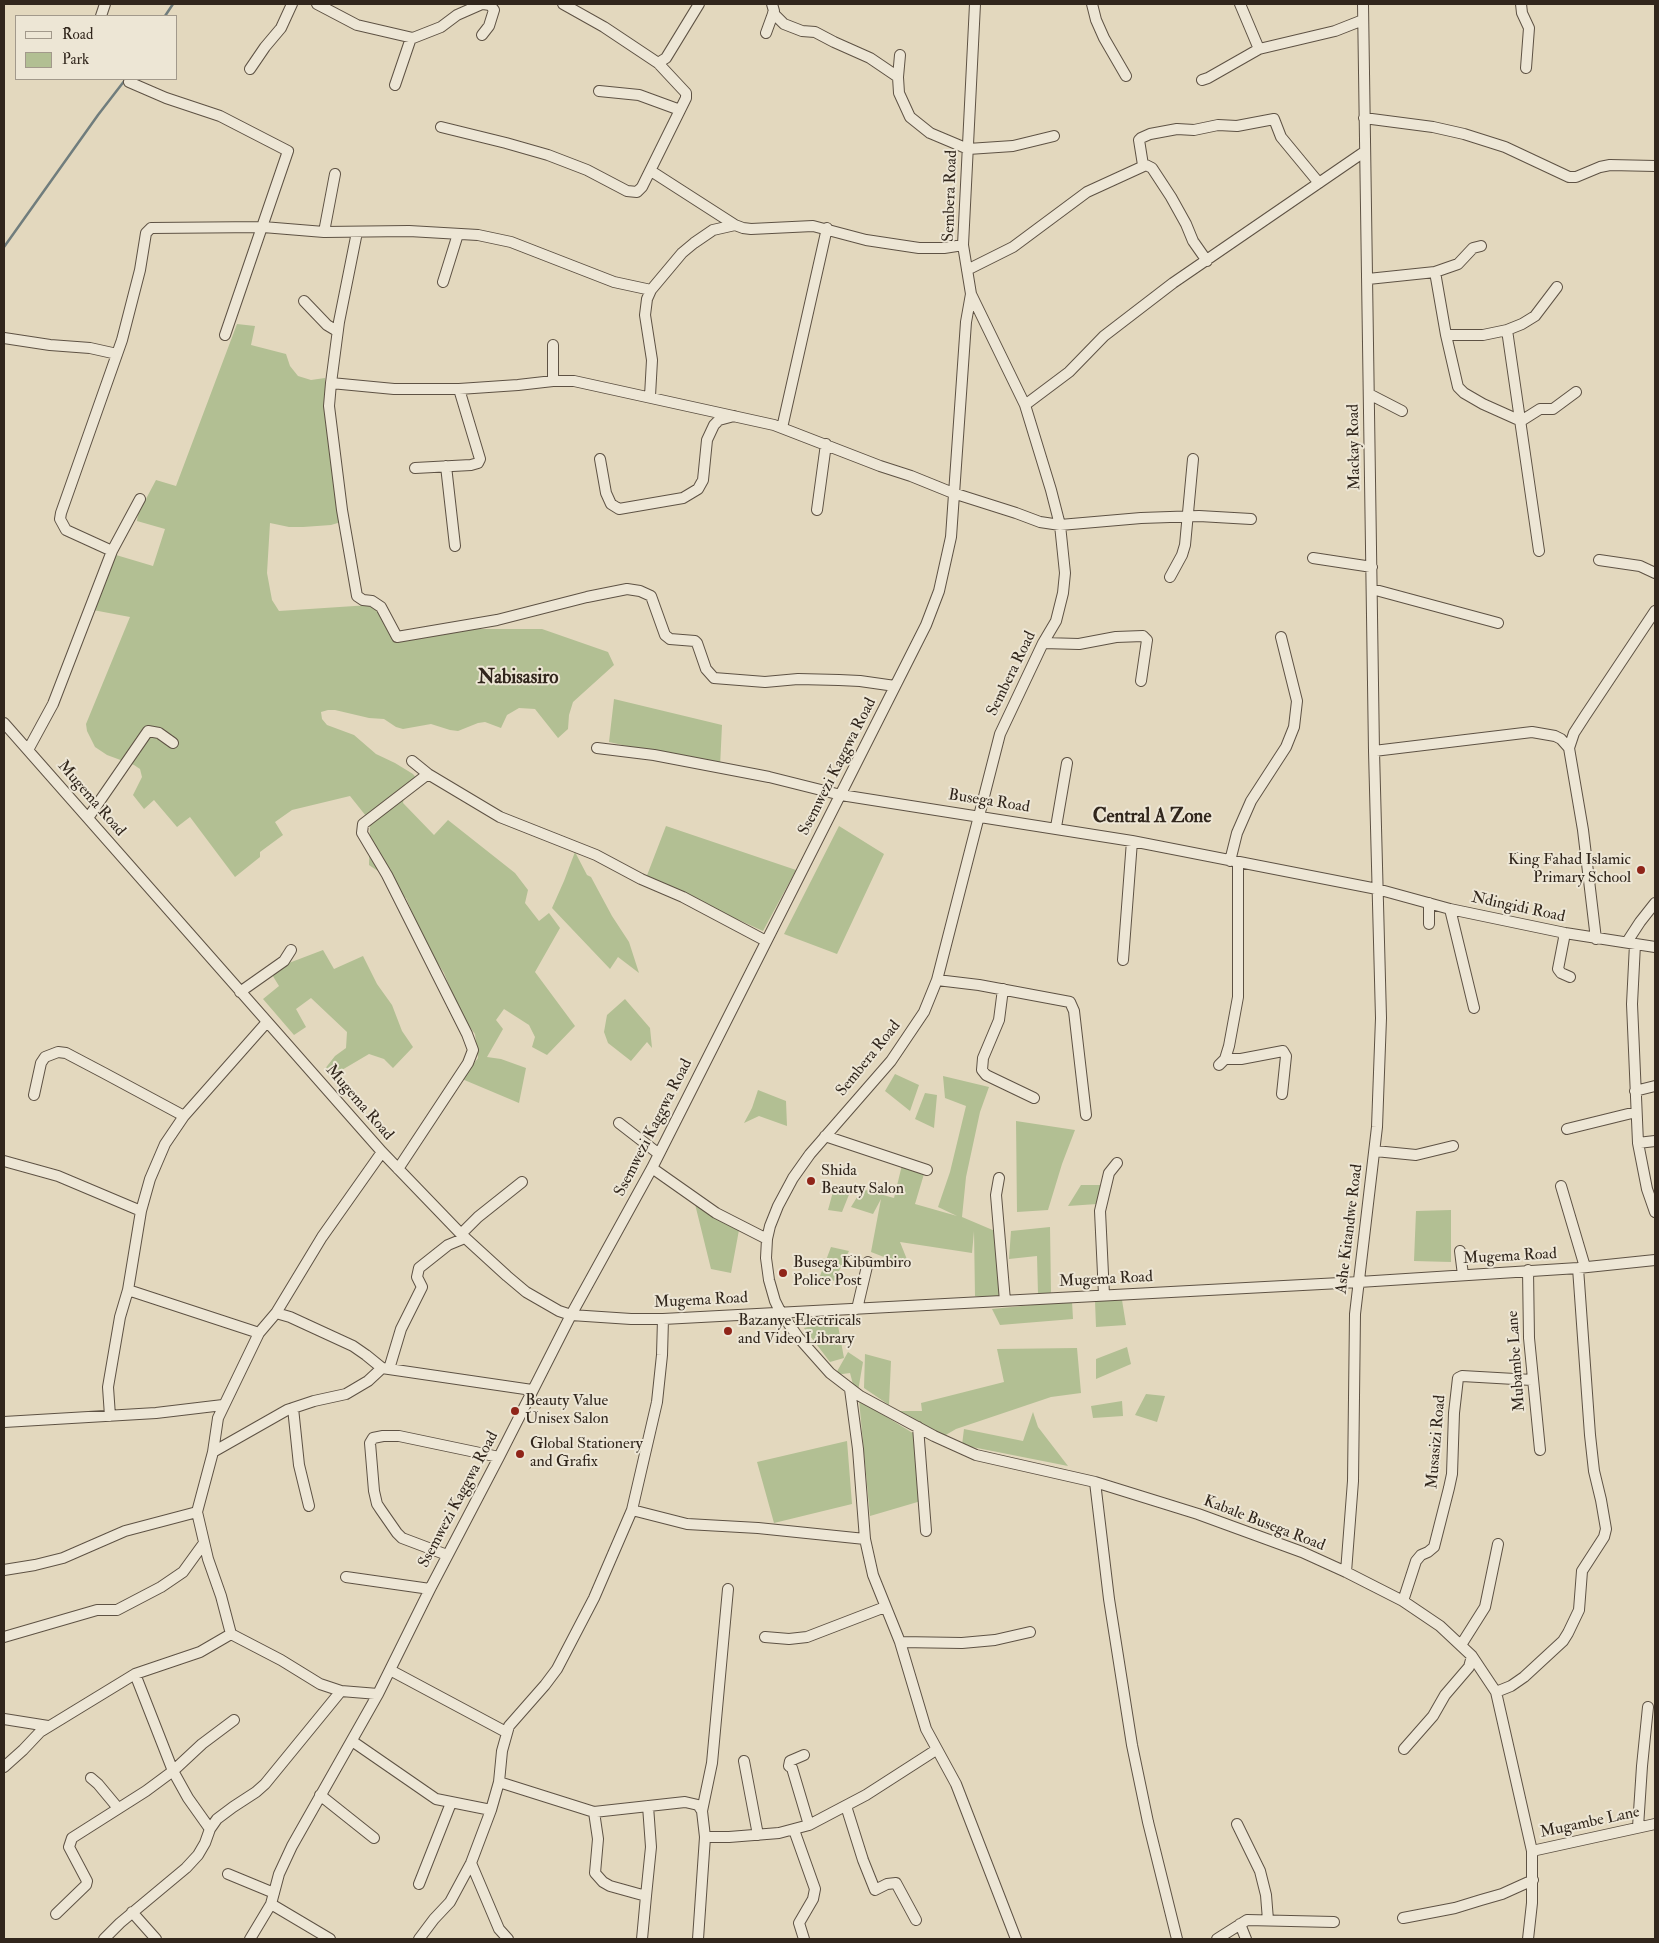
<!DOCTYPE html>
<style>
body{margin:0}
#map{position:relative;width:1659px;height:1943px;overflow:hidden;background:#e3d8be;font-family:"IM FELL Double Pica",serif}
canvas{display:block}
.frame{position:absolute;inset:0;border:5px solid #31261c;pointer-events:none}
.legend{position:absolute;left:15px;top:15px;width:162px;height:65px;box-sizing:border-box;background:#ede6d5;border:1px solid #a2998b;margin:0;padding:6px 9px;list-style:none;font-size:15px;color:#31261c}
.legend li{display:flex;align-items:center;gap:10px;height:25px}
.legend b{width:25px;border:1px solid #a2998b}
</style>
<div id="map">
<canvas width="1659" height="1943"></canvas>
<div class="frame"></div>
<ul class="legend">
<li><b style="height:6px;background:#ede6d5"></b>Road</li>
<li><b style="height:14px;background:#b2bf93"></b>Park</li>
</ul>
</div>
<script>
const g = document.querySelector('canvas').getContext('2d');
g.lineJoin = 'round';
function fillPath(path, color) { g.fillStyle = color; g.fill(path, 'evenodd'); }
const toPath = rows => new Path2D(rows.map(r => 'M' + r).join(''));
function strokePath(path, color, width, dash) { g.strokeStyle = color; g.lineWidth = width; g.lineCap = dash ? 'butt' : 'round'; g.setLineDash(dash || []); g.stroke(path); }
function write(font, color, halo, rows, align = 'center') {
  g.font = font + ' "IM FELL Double Pica",serif'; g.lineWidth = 4; g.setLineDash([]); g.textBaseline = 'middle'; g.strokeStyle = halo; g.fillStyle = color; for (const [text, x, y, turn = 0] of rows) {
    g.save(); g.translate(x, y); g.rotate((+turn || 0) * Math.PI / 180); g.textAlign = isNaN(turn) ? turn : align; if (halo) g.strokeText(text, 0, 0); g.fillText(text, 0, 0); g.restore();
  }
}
fillPath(toPath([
 [237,324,255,326,251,345,286,354,290,366,298,376,311,380,325,378,325,419,341,522,331,525,303,527,289,527,270,523,267,573,272,600,279,611,385,604,395,634,452,629,542,629,608,652,614,665,573,702,569,715,568,729,558,738,535,709,519,708,507,715,501,728,485,722,478,723,458,731,450,730,431,724,403,729,396,727,384,719,369,718,335,710,328,710,321,712,322,719,327,725,354,735,376,754,395,763,413,774,417,779,405,790,403,803,434,835,448,820,515,873,528,890,525,903,539,921,549,913,560,928,535,972,575,1026,547,1055,532,1047,535,1037,529,1025,504,1009,496,1020,503,1029,487,1057,501,1059,526,1068,519,1103,462,1079,478,1058,475,1034,461,1015,444,973,425,943,406,898,397,893,390,868,378,871,369,865,370,821,350,796,292,810,275,822,283,835,260,852,260,857,235,877,190,817,177,827,154,800,144,809,133,795,142,777,140,769,134,765,107,755,95,747,87,731,86,724,130,617,93,610,116,555,153,566,165,529,137,521,138,514,156,480,176,486],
 [614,699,722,725,720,767,609,742],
 [666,826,796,870,763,931,646,878],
 [839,826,884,854,837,954,784,934],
 [575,852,587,875,591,877,612,916,629,942,639,973,618,957,610,969,552,908,564,881],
 [323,950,334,969,363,956,377,984,392,1005,402,1031,413,1047,393,1068,384,1059,369,1054,330,1077,324,1070,335,1056,346,1048,347,1032,311,998,296,1009,306,1027,294,1035,263,999,279,986,271,973,281,966],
 [625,999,650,1028,652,1048,647,1042,631,1061,608,1043,604,1032,607,1015],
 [895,1074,919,1085,910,1111,885,1091],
 [943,1076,989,1087,980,1112,966,1177,962,1217,995,1231,1001,1300,975,1296,974,1231,972,1253,900,1242,910,1267,871,1252,881,1199,873,1214,851,1207,862,1189,894,1198,902,1165,924,1174,915,1204,957,1216,938,1207,950,1172,966,1106,945,1098],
 [758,1090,786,1101,787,1126,759,1116,744,1123,752,1108],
 [925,1093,937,1095,934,1128,915,1119],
 [1016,1121,1075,1130,1062,1164,1048,1210,1017,1212],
 [1081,1185,1102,1185,1097,1204,1068,1206],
 [834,1188,850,1192,842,1212,828,1210],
 [695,1204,739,1230,731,1273,711,1269],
 [1451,1210,1451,1262,1414,1261,1416,1211],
 [1050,1227,1051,1293,1038,1294,1037,1256,1009,1259,1011,1231],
 [831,1247,849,1251,834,1281,820,1276],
 [1122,1300,1126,1325,1096,1327,1095,1301],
 [1072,1301,1073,1319,1000,1325,992,1309],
 [837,1320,844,1358,830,1362,804,1328],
 [1127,1347,1131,1364,1096,1379,1096,1359],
 [1077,1348,1081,1393,1051,1397,956,1429,944,1436,897,1411,922,1411,921,1403,1004,1382,997,1349],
 [848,1352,863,1362,858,1391,854,1388,850,1373,835,1375],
 [865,1354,891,1361,889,1405,864,1388],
 [1146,1394,1165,1396,1157,1422,1135,1415],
 [859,1400,916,1435,921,1501,870,1516],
 [1122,1401,1123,1416,1093,1418,1091,1406],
 [1033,1412,1038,1427,1068,1466,962,1445,964,1429,1023,1441],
 [847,1441,852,1504,774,1523,757,1462]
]), '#b2bf93');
strokePath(toPath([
 [165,16,173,4],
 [4,247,98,115,125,80]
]), '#707d7d', 2.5);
const minor = toPath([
 [317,4,357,25,413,38,441,27,457,15,482,4],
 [975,4,963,245,971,294,1025,405,1051,490,1060,525,1065,573,1063,593,1056,621,1043,643,1000,734,937,980,924,1012,891,1061,810,1154,793,1178,778,1206,770,1226,767,1239,766,1258,769,1280,775,1301,781,1313,798,1337,830,1373,860,1396,934,1436,976,1455,1095,1482,1198,1514,1302,1552,1346,1572,1403,1601,1440,1626,1472,1656,1496,1692,1532,1851,1532,1903,1528,1939],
 [1092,4,1096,20,1104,38,1126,76],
 [1240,4,1259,49,1335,31,1363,20],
 [1521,4,1522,13,1529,28,1526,68],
 [773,13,784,24,802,31,815,32,834,42,870,58,898,77],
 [101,16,105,4],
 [766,33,774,11,772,4],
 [482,35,489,26,494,10,490,5,483,4],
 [900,55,898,77,899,93,910,117,930,133,968,149,1013,146,1054,136],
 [658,63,666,58,699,4],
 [250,69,265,47,281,28,292,4],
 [1202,80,1208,78,1259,49],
 [129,82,166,98,220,116,288,151,225,335],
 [395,85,411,38],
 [599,91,639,95,680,110],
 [1364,118,1433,127,1464,134,1505,147,1569,177,1576,177,1600,167,1610,165,1655,166],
 [441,127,506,143,548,155,587,170,627,191,637,192,642,187,686,98,686,93,658,63,604,27,563,4],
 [1143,165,1139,140,1141,138,1150,134,1177,129,1194,130,1218,125,1237,126,1274,119,1281,137,1319,183],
 [651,171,735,225,743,228,751,229,813,226,866,240,919,248,944,248,963,245],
 [324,232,335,174],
 [357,232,339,322,331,383,394,389,459,389,518,385,553,381,574,381,774,425,880,466,911,476,953,493,1016,513,1040,522,1060,525,1141,518,1199,516,1251,519],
 [967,270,1013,247,1087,192,1146,165,1152,168,1171,197,1186,224,1193,241,1207,261],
 [1435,272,1446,335,1483,335,1507,330,1522,324,1535,316,1557,287],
 [1368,279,1435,272,1458,264,1473,248,1481,246],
 [443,282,458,234],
 [304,301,327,325,337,331],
 [1507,330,1539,551],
 [1446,335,1458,387,1464,393,1483,404,1521,421,1540,409,1553,409,1576,392],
 [4,338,50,345,90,348,117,354],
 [553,381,553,345],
 [331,383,329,406,342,510,357,596,363,600,372,601,381,607,397,637,497,620,587,597,627,589,640,591,651,596,665,635,670,639,695,641,697,643,706,669,714,678,765,682,798,679,839,680,860,681,895,686],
 [1369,394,1402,411],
 [650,396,652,360,645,315,647,299,651,290,682,253,694,243,713,230,735,225],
 [1025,405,1069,372,1104,336,1173,283,1364,152],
 [782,428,827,228],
 [600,459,606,493,611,504,619,509,683,498,698,489,703,480,707,440,714,425,719,420,734,416],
 [446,466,455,546],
 [415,468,471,465,478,463,480,459,459,389],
 [817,510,826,444],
 [112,551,66,530,60,519,61,513,122,340,140,270,146,233,151,228,263,227,324,232,409,231,478,235,511,242,614,282,651,290],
 [1313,558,1372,567],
 [1599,560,1640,566,1655,573],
 [1170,577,1182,555,1185,545,1193,459],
 [1372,589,1498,623],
 [1043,643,1079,644,1116,637,1143,636,1147,640,1141,681],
 [4,723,382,1152,461,1234,507,1276,526,1292,559,1311,571,1315,631,1319,663,1319,1359,1282,1578,1268,1655,1260],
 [597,748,654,755,769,777,841,795,1132,841,1377,889,1450,909,1565,933,1655,947],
 [28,750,53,704,112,551,140,499],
 [1374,751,1532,732,1555,736,1561,739,1569,748],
 [412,761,428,774,500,817,596,855,641,879,683,897,766,941],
 [88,818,148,731,159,733,173,743],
 [1056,827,1067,763],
 [1230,861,1237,833,1251,801,1286,747,1294,727,1297,701,1281,637],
 [1429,903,1429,924],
 [1450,909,1474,1008],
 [1565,933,1558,969,1561,973,1570,977],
 [1596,939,1583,830,1569,748,1574,733,1585,716,1655,611],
 [1627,942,1640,922,1655,903],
 [1635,944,1632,1004,1638,1143,1647,1189,1655,1212],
 [1123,960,1132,841],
 [937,980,979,985,1070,1002,1074,1011,1086,1115],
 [1003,989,999,1020,983,1058,982,1070,986,1075,1034,1098],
 [240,992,284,961,291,950],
 [1225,1059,1241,1059,1283,1051,1286,1056,1282,1094],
 [1219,1065,1225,1059,1229,1046,1238,997,1238,863],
 [1635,1091,1655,1086],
 [34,1095,41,1063,45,1057,58,1052,66,1053,104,1073,184,1116],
 [619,1123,659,1154],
 [1567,1129,1636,1112],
 [825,1136,927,1170],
 [1638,1143,1655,1141],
 [1375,1151,1416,1155,1453,1146],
 [4,1161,58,1176,141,1211],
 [652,1168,716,1213,767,1239],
 [398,1169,468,1063,473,1050,467,1034,387,875,362,833,363,824,428,774],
 [999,1178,996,1195,1005,1301],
 [1561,1186,1585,1267],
 [461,1234,478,1217,522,1182],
 [1460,1251,1463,1275],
 [1528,1270,1529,1338,1540,1450],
 [1104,1295,1100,1211,1109,1173,1117,1163],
 [857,1309,868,1262],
 [276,1313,290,1317,353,1346,366,1355,382,1368,532,1390],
 [259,1333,128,1290,141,1211,150,1179,165,1144,184,1116,267,1022],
 [389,1369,401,1329,422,1287,417,1277,419,1268,448,1245,465,1238],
 [850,1389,858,1449,865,1539,873,1575,900,1642,926,1729,956,1784,1016,1939],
 [293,1408,299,1465,309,1506],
 [110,1416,108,1387,120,1317,128,1290],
 [4,1422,156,1413,223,1405],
 [918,1427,926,1531],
 [213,1452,287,1410,314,1401,346,1394,368,1381,382,1368],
 [1095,1482,1109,1599,1132,1745,1148,1822,1177,1939],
 [632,1510,687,1524,758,1528,865,1539],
 [447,1555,402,1538,397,1533,381,1510,377,1504,374,1491,370,1443,373,1438,383,1436,399,1436,499,1457],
 [4,1570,35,1565,63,1558,125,1531,197,1512],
 [1346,1572,1353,1481,1355,1314,1377,1127,1381,1018,1374,751,1363,4],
 [346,1577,430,1589],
 [1403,1601,1416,1561,1421,1555,1428,1552,1434,1547,1449,1488,1452,1474,1454,1413,1458,1378,1462,1376,1532,1380],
 [4,1637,97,1610,117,1610,161,1587,183,1572,204,1543],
 [765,1637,789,1639,807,1637,885,1607],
 [900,1642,962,1643,995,1640,1030,1632],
 [1461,1645,1485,1607,1498,1544],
 [390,1670,506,1732],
 [135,1674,173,1771,188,1798,210,1829],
 [1496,1692,1511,1686,1524,1677,1563,1641,1568,1633,1579,1610,1582,1571,1604,1537,1606,1529,1601,1500,1594,1471,1590,1435,1578,1268],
 [378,1694,341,1691,320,1684,281,1660,231,1634,221,1596,208,1559,197,1512,213,1452,218,1418,259,1333,276,1313,322,1237,382,1152],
 [4,1719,48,1726],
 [352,1741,436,1799,491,1810],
 [1404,1749,1433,1716,1445,1695,1469,1667,1472,1656],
 [804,1755,790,1761,789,1766,792,1768,809,1825],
 [744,1761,758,1835],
 [4,1767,23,1750,40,1732,135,1674,200,1652,231,1634],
 [91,1778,98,1784,118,1808],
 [499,1782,594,1812,685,1802,698,1805,702,1811,705,1837,698,1939],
 [320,1795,374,1838],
 [846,1806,863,1860,875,1890,887,1884,896,1883,916,1920],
 [702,1811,712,1763,728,1589],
 [594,1812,598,1839,595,1873,603,1882,610,1886,646,1896,642,1939],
 [1237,1824,1260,1871,1266,1895,1268,1920],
 [1638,1827,1642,1766,1648,1707],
 [794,1830,815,1889,813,1899,799,1923,804,1939],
 [705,1837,729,1837,779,1833,809,1825,866,1795,936,1750],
 [1532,1851,1655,1824],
 [471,1863,499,1929,508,1939],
 [228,1874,274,1893],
 [419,1884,451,1803],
 [646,1896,651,1847,648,1806],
 [271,1904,330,1939],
 [132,1912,156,1939],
 [56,1914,86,1885,87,1881,69,1847,72,1838,146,1791,173,1771,202,1744,234,1720],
 [1403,1918,1455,1908,1481,1900,1502,1894,1533,1880],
 [1240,1924,1246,1939],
 [104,1939,120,1923,186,1868,198,1855,205,1843,210,1829,217,1819,233,1807,256,1792,265,1784,341,1691],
 [250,1939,271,1904,279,1874,292,1846,378,1694,430,1589,499,1457,571,1315,652,1168,926,625,939,591,951,537,966,322,971,294],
 [419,1939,434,1919,450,1902,471,1863,491,1810,499,1782,502,1751,509,1726,545,1685,557,1669,594,1598,632,1510,657,1402,662,1355,663,1319],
 [1217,1939,1247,1920,1334,1922]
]);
strokePath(minor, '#5e5244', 12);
strokePath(minor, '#ede6d5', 10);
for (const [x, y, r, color] of [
 [1641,870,5,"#8f2418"],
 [811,1181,5,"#8f2418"],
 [783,1273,5,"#8f2418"],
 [728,1331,5,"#8f2418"],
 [515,1411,5,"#8f2418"],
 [520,1454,5,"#8f2418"]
]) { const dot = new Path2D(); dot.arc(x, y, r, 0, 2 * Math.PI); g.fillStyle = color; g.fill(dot); strokePath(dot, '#ede6d5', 2); }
write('16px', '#31261c', '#ede6d5', [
 ["Sembera Road",951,196,-88],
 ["Mackay Road",1355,447,-91],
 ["Sembera Road",1012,674,-64],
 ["Ssemwezi Kaggwa Road",838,767,-63],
 ["Mugema Road",91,799,49],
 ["Busega Road",989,802,9],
 ["Ndingidi Road",1518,908,12],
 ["Sembera Road",869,1059,-51],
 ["Mugema Road",359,1103,49],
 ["Ssemwezi Kaggwa Road",654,1128,-63],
 ["Ashe Kitandwe Road",1350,1229,-83],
 ["Mugema Road",1510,1257,-3],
 ["Mugema Road",1106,1280,-3],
 ["Mugema Road",701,1301,-3],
 ["Mubambe Lane",1517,1361,-94],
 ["Musasizi Road",1437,1442,-85],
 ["Ssemwezi Kaggwa Road",459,1500,-62],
 ["Kabale Busega Road",1264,1524,21],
 ["Mugambe Lane",1590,1823,-12]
]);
write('16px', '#31261c', '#ede6d5', [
 ["King Fahad Islamic",1631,861,"right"],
 ["Primary School",1631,879,"right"],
 ["Shida",821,1172],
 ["Beauty Salon",821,1190],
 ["Busega Kibumbiro",793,1264],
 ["Police Post",793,1282],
 ["Bazanye Electricals",738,1322],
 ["and Video Library",738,1340],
 ["Beauty Value",525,1402],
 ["Unisex Salon",525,1420],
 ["Global Stationery",530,1445],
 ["and Grafix",530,1463]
], 'left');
write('bold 19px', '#31261c', '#ede6d5', [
 ["Nabisasiro",518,679],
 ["Central A Zone",1152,818]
]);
</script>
